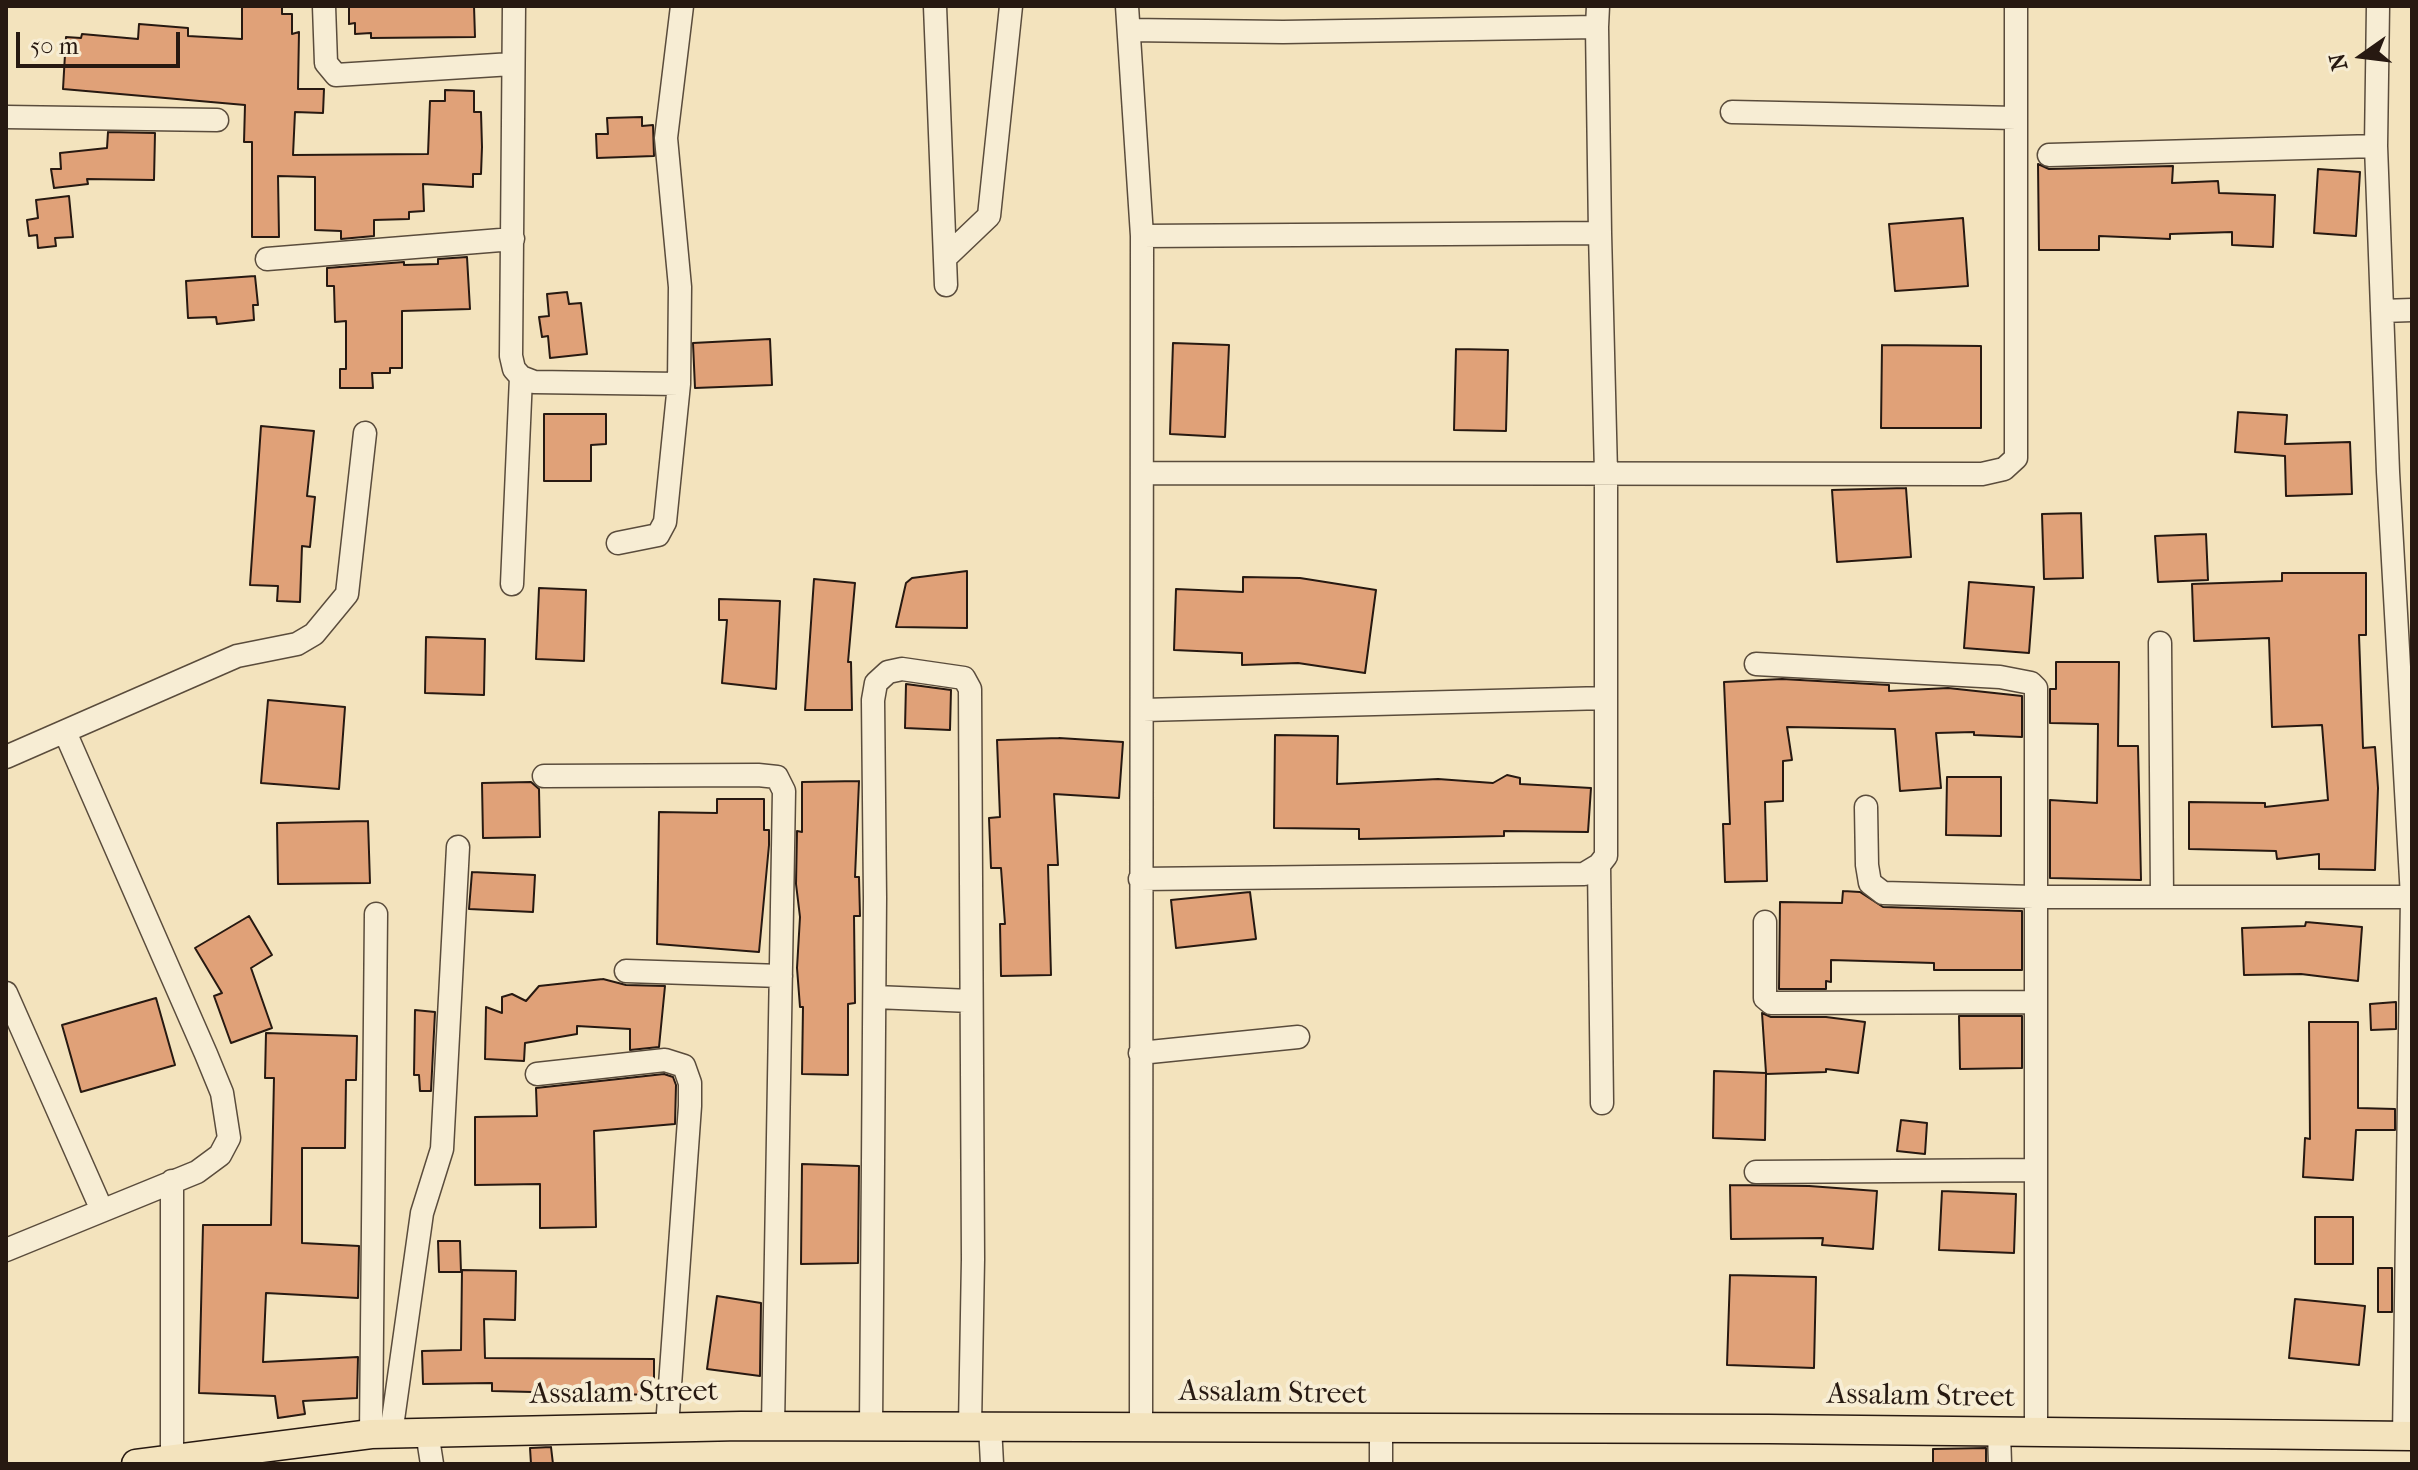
<!DOCTYPE html>
<style>
body{margin:0}
#map{position:relative;width:2418px;height:1470px;overflow:hidden;background:#f3e3bd;font-family:"IM FELL French Canon",serif}
canvas{display:block}
.frame{position:absolute;inset:0;border:8px solid #271911;pointer-events:none}
.north{position:absolute;left:2322px;top:16px;width:80px;height:80px;-webkit-text-stroke:6px #f7edd4;paint-order:stroke;rotate:256deg;font-size:22px;font-weight:700;line-height:32px;text-align:center;color:#271911}
.north::after{content:'';display:block;margin:auto;width:28px;height:36px;background:#271911;clip-path:polygon(50% 0,100% 100%,50% 72%,0 100%)}
.scale{position:absolute;left:16px;top:32px;width:164px;height:36px;box-sizing:border-box;border:4px solid #271911;border-top:0;padding-left:10px;font-size:24px;line-height:28px;white-space:nowrap;color:#271911;-webkit-text-stroke:6px #f7edd4;paint-order:stroke}
</style>
<div id="map">
<canvas width="2418" height="1470"></canvas>
<div class="frame"></div>
<div class="north">N</div>
<div class="scale">50 m</div>
</div>
<script>
const g = document.querySelector('canvas').getContext('2d');
g.lineJoin = 'round';
function fillPath(path, color) { g.fillStyle = color; g.fill(path, 'evenodd'); }
const toPath = rows => new Path2D(rows.map(r => 'M' + r).join(''));
function strokePath(path, color, width, dash) { g.strokeStyle = color; g.lineWidth = width; g.lineCap = dash ? 'butt' : 'round'; g.setLineDash(dash || []); g.stroke(path); }
function write(font, color, halo, rows, align = 'center') {
  g.font = font + ' "IM FELL French Canon",serif'; g.lineWidth = 8; g.setLineDash([]); g.textBaseline = 'middle'; g.strokeStyle = halo; g.fillStyle = color; for (const [text, x, y, turn = 0] of rows) {
    g.save(); g.translate(x, y); g.rotate((+turn || 0) * Math.PI / 180); g.textAlign = isNaN(turn) ? turn : align; if (halo) g.strokeText(text, 0, 0); g.fillText(text, 0, 0); g.restore();
  }
}
const building = toPath([
 [242,6,282,6,282,14,292,14,292,34,299,32,298,89,324,89,323,113,295,112,293,155,428,154,430,101,445,101,445,90,474,91,474,112,481,112,482,147,481,174,473,174,473,187,423,184,424,211,409,212,409,219,374,220,374,236,341,239,341,231,315,230,315,177,278,176,279,237,252,237,252,142,244,142,245,105,63,89,66,37,81,38,82,34,138,39,139,24,188,28,188,36,242,39,242,6],
 [349,6,474,6,475,37,371,38,371,33,355,34,355,23,349,24,349,6],
 [642,117,642,126,653,125,654,156,597,158,596,134,608,134,607,118,642,117],
 [108,132,155,133,154,180,87,179,88,184,54,188,51,169,61,169,60,153,107,148,108,132],
 [2038,164,2049,169,2173,166,2172,183,2218,181,2219,193,2275,195,2273,247,2232,245,2232,232,2170,234,2170,239,2099,236,2099,250,2039,250,2038,164],
 [2318,169,2360,172,2356,236,2314,233,2318,169],
 [69,196,73,237,55,238,56,246,38,248,37,235,29,236,27,220,38,218,36,200,69,196],
 [1963,218,1968,286,1895,291,1889,224,1963,218],
 [467,257,470,309,402,311,402,368,390,368,390,373,372,373,373,388,340,388,340,369,346,369,346,321,335,322,334,286,327,286,327,268,404,262,404,265,438,264,438,259,467,257],
 [255,276,258,305,253,305,254,320,217,324,216,317,188,318,186,281,255,276],
 [567,292,569,304,581,303,587,354,550,358,548,336,542,337,539,317,549,316,547,294,567,292],
 [770,339,772,385,695,388,693,343,770,339],
 [1173,343,1229,345,1225,437,1170,434,1173,343],
 [1882,345,1981,346,1981,428,1881,428,1882,345],
 [1456,349,1508,350,1506,431,1454,430,1456,349],
 [2238,412,2287,415,2285,444,2350,442,2352,494,2286,496,2285,456,2235,452,2238,412],
 [544,414,606,414,606,444,591,445,591,481,544,481,544,414],
 [261,426,314,431,307,496,315,497,310,547,302,546,300,602,277,601,278,586,250,585,261,426],
 [1906,488,1911,557,1837,562,1832,490,1906,488],
 [2081,513,2083,578,2044,579,2042,514,2081,513],
 [2206,534,2208,580,2158,582,2155,536,2206,534],
 [967,571,967,628,896,627,906,583,912,578,967,571],
 [2282,573,2366,573,2366,635,2359,635,2363,748,2375,747,2378,788,2375,870,2319,869,2319,854,2277,859,2276,851,2189,849,2189,802,2265,803,2265,807,2328,800,2322,725,2272,727,2269,638,2194,641,2192,584,2282,581,2282,573],
 [1243,577,1300,578,1376,590,1365,673,1298,663,1242,665,1242,653,1174,650,1176,589,1243,592,1243,577],
 [814,579,855,583,848,662,851,662,852,710,805,710,814,579],
 [1969,582,2034,587,2029,653,1964,648,1969,582],
 [539,588,586,590,584,661,536,659,539,588],
 [719,599,780,601,776,689,722,683,727,620,719,620,719,599],
 [426,637,485,639,484,695,425,693,426,637],
 [2056,662,2119,662,2118,746,2138,746,2141,880,2050,878,2050,800,2097,803,2098,724,2050,723,2050,689,2056,689,2056,662],
 [1782,679,1889,685,1889,691,1948,688,2022,696,2022,737,1974,735,1974,732,1936,733,1941,788,1900,791,1895,729,1787,727,1792,760,1783,761,1783,801,1765,802,1767,881,1725,882,1723,824,1730,824,1724,682,1782,679],
 [906,684,951,690,950,730,905,728,906,684],
 [268,700,345,707,339,789,261,783,268,700],
 [1275,735,1338,736,1337,784,1438,779,1493,783,1507,775,1520,778,1520,784,1591,788,1588,832,1504,831,1504,836,1359,839,1359,829,1274,828,1275,735],
 [1059,738,1123,742,1119,798,1054,794,1058,865,1048,865,1051,975,1001,976,1000,924,1005,924,1001,868,991,868,989,818,1000,817,997,740,1059,738],
 [1947,777,2001,777,2001,836,1946,835,1947,777],
 [859,781,855,877,859,877,860,916,854,916,855,1003,848,1004,848,1075,802,1074,803,1007,800,1007,797,968,800,917,796,884,797,831,802,832,802,782,859,781],
 [531,782,539,789,540,837,483,838,482,783,531,782],
 [717,799,764,799,764,830,769,830,769,845,759,952,657,944,659,812,717,813,717,799],
 [368,821,370,883,278,884,277,823,368,821],
 [472,872,535,875,533,912,469,909,472,872],
 [1843,891,1860,892,1883,907,2022,911,2022,970,1934,970,1934,963,1831,960,1831,982,1826,981,1826,989,1779,989,1780,902,1842,903,1843,891],
 [1250,892,1256,939,1176,948,1171,900,1250,892],
 [249,916,272,955,251,968,272,1028,231,1043,214,996,222,993,195,948,249,916],
 [2306,922,2362,927,2358,981,2301,974,2244,975,2242,928,2305,926,2306,922],
 [603,979,626,985,665,986,659,1047,630,1050,630,1029,577,1026,577,1034,525,1043,524,1061,485,1059,486,1007,502,1013,502,997,512,994,526,1001,539,986,603,979],
 [156,998,175,1065,81,1092,62,1025,156,998],
 [2396,1002,2396,1029,2371,1030,2370,1004,2396,1002],
 [415,1010,435,1012,431,1091,420,1091,419,1075,414,1075,415,1010],
 [1762,1013,1771,1017,1826,1017,1865,1022,1858,1073,1826,1069,1826,1072,1766,1074,1765,1140,1713,1138,1714,1071,1766,1073,1762,1013],
 [1959,1016,2022,1016,2022,1068,1960,1069,1959,1016],
 [2309,1022,2358,1022,2358,1108,2395,1109,2395,1130,2356,1130,2353,1180,2303,1177,2305,1138,2310,1139,2309,1022],
 [266,1033,357,1036,356,1080,346,1080,345,1148,302,1148,302,1243,359,1246,358,1298,266,1293,263,1362,358,1357,357,1398,303,1401,305,1414,278,1418,275,1396,199,1393,203,1225,271,1225,274,1078,265,1078,266,1033],
 [664,1074,673,1077,676,1085,675,1124,594,1131,596,1227,540,1228,540,1184,475,1185,475,1117,537,1116,536,1088,664,1074],
 [1901,1120,1927,1123,1925,1154,1897,1151,1901,1120],
 [802,1164,859,1166,858,1263,801,1264,802,1164],
 [1730,1185,1809,1186,1877,1191,1873,1249,1822,1245,1823,1238,1731,1239,1730,1185],
 [1942,1191,2016,1194,2014,1253,1939,1250,1942,1191],
 [2315,1217,2353,1217,2353,1264,2315,1264,2315,1217],
 [438,1241,460,1241,461,1272,439,1272,438,1241],
 [2378,1268,2392,1268,2392,1312,2378,1312,2378,1268],
 [462,1270,516,1271,515,1320,484,1319,485,1358,654,1359,654,1395,492,1391,492,1383,423,1384,422,1351,461,1350,462,1270],
 [1730,1275,1816,1277,1814,1368,1727,1365,1730,1275],
 [717,1296,761,1303,760,1376,707,1369,717,1296],
 [2295,1299,2365,1306,2359,1365,2289,1358,2295,1299],
 [551,1447,553,1464,531,1464,530,1448,551,1447],
 [1986,1448,1986,1464,1933,1464,1933,1449,1986,1448]
]);
fillPath(building, '#e0a178');
strokePath(building, '#271911', 2);
const minor = toPath([
 [324,6,326,63,336,75,512,64],
 [514,6,511,356,514,369,521,377,534,382,679,384,680,287,666,138,682,6],
 [935,6,946,285],
 [1127,6,1142,236,1141,1426],
 [2378,6,2376,146,2388,472,2412,897,2404,1436],
 [1597,27,1600,233],
 [1129,30,1283,32,1597,27,1598,6],
 [1732,112,2016,118],
 [6,117,217,120],
 [2049,155,2376,146],
 [945,258,989,216,1011,6],
 [267,259,513,239],
 [2382,311,2412,310],
 [1144,473,1982,474,2004,469,2016,458,2016,6],
 [618,543,658,535,665,522,679,384],
 [512,584,521,377],
 [2160,643,2162,897],
 [1756,664,2000,677,2031,683,2036,688,2036,1432],
 [1143,710,1606,698],
 [6,757,237,656,297,644,314,634,347,594,365,433],
 [544,776,758,775,777,777,784,791,773,1426],
 [1866,807,1867,865,1870,883,1883,893,2034,897,2412,897],
 [1599,865,1602,1103],
 [1140,879,1584,874,1599,865,1606,856,1606,473,1600,233,1142,236],
 [1765,922,1765,998,1771,1003,2034,1002],
 [626,971,781,976],
 [6,993,101,1208],
 [875,997,971,1001],
 [1140,1053,1298,1037],
 [537,1074,665,1060,684,1066,690,1083,690,1106,667,1427],
 [1756,1172,2035,1170],
 [172,1181,172,1464],
 [6,1250,197,1172,220,1155,229,1138,222,1093,206,1054,65,732],
 [871,1426,875,898,873,700,876,683,888,672,902,669,964,678,970,689,973,1259,970,1426],
 [990,1426,992,1464],
 [1381,1429,1381,1464],
 [427,1432,432,1464],
 [1999,1432,2000,1464],
 [371,1434,376,914],
 [391,1434,422,1213,442,1149,458,847]
]);
const major = toPath([
 [136,1464,371,1434,741,1426,1769,1429,2412,1436]
]);
strokePath(minor, '#5a4c3c', 25);
strokePath(major, '#271911', 31);
strokePath(minor, '#f7edd4', 22);
strokePath(major, '#f3e3bd', 28);
write('30px', '#271911', '#f7edd4', [
 ["Assalam Street",624,1394,-1],
 ["Assalam Street",1273,1394,1],
 ["Assalam Street",1921,1397,1]
]);
</script>
